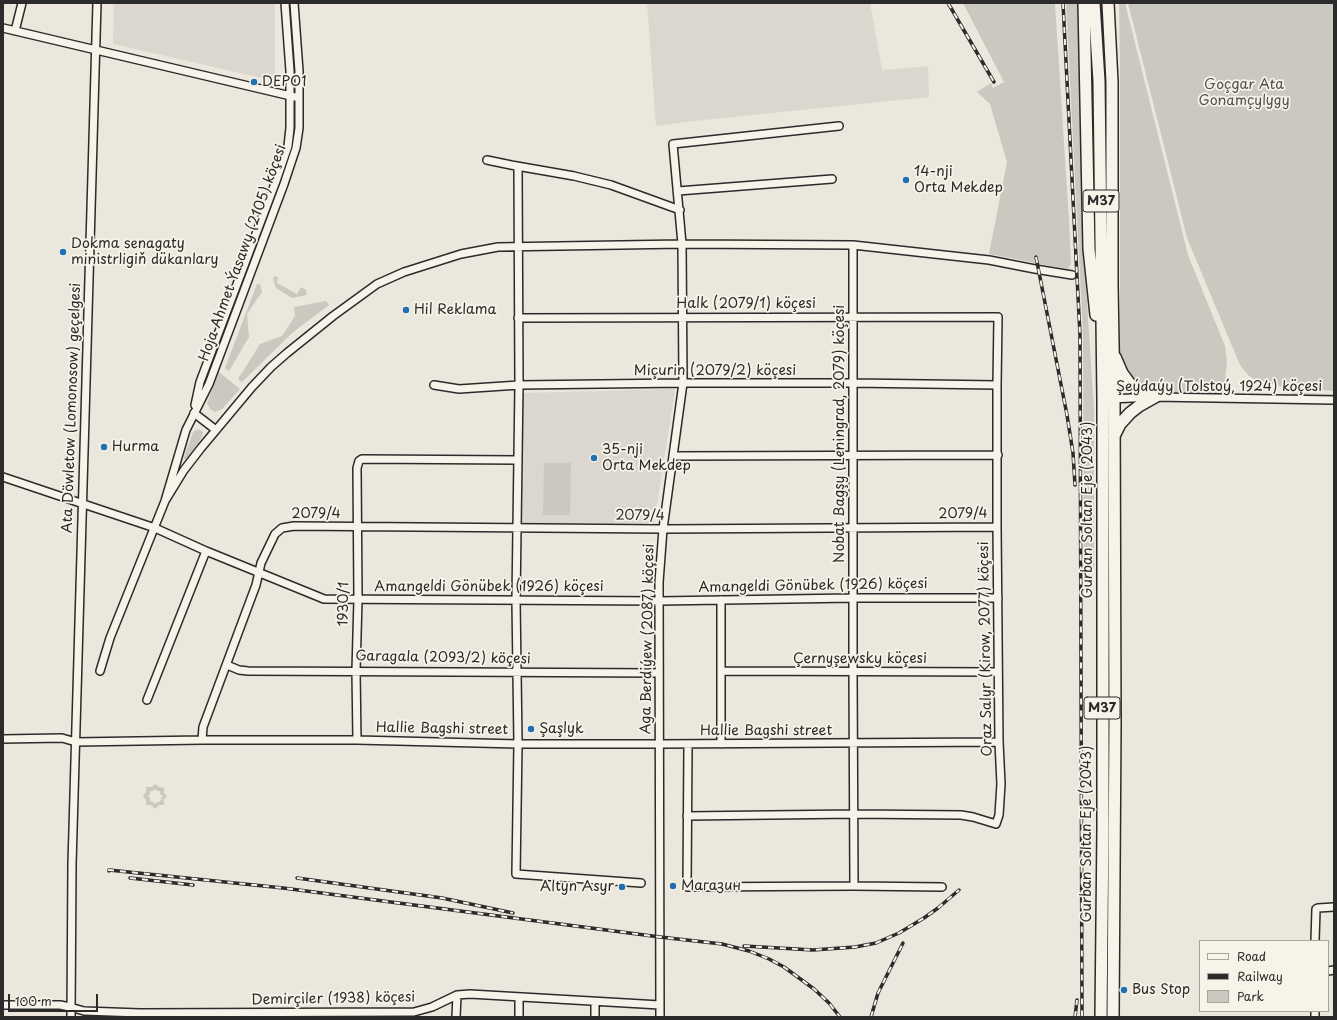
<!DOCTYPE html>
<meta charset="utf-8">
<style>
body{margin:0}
#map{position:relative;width:1337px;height:1020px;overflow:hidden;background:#ebe7dd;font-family:"Playpen Sans",sans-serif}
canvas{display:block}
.frame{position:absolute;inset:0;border:4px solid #2b2b2b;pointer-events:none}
.legend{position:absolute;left:1199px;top:940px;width:130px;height:72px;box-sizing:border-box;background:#f7f3e8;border:1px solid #a5a39c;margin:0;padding:5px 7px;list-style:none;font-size:12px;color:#2b2b2b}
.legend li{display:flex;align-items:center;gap:8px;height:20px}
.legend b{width:20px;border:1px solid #a5a39c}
.scale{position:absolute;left:8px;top:994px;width:90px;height:18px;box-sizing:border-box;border:2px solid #2b2b2b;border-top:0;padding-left:5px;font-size:12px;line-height:14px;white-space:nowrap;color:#2b2b2b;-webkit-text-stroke:3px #f7f3e8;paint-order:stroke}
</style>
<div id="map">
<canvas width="1337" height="1020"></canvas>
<div class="frame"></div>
<ul class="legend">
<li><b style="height:5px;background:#f7f3e8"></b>Road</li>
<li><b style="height:5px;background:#2b2b2b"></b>Railway</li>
<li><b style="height:11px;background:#cbc8bf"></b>Park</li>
</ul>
<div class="scale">100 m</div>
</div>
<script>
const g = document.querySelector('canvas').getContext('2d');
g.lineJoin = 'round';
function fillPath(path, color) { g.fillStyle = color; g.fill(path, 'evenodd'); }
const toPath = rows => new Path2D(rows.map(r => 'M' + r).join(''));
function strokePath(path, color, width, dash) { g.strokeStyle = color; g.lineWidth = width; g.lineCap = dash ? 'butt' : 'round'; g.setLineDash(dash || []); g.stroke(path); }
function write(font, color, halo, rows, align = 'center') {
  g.font = font + ' "Playpen Sans",sans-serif'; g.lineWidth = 3.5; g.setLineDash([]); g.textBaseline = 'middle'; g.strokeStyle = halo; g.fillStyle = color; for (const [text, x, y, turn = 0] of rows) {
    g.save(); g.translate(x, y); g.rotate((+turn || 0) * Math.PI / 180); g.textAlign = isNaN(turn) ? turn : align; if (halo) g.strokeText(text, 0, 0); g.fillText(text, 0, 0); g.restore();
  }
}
fillPath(toPath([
 [114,3,275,3,275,81,113,44],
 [647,3,870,3,882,70,928,66,929,97,694,121,656,126],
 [675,389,654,523,522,524,523,393]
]), '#dbd7ce');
fillPath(toPath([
 [963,3,1055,3,1069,221,1071,264,1068,269,1039,264,1038,255,1034,256,1036,263,989,254,1007,162,990,104,977,92,991,83,993,88,1004,82],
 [1066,3,1087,3,1091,76,1081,76,1084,256,1094,410,1094,569,1084,568,1083,334],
 [1119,3,1125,3,1188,255,1225,346,1227,361,1224,394,1161,393,1151,391,1137,383,1130,377,1120,359,1120,65],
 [1128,3,1334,3,1334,391,1282,387,1254,379,1248,375,1240,365,1187,238],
 [274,276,278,277,277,283,297,294,301,287,306,290,307,295,292,298,276,288,273,279],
 [257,284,260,284,262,292,247,314,249,337,229,371,225,368],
 [326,301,329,305,292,333,242,382,238,379,260,344,282,336,295,316,294,307],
 [219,372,240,389,222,409,215,412,210,409,207,403],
 [1292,393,1334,394,1334,396,1292,395],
 [198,429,203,432,202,437,187,459,185,460,184,457,193,432],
 [544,463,571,463,570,515,543,515],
 [155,784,159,787,164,788,164,793,167,796,164,800,161,798,163,796,160,794,160,791,157,791,155,789,153,791,150,791,150,794,148,796,150,798,150,801,153,802,155,804,157,802,160,802,160,799,164,801,164,805,159,805,155,809,151,805,146,805,146,800,143,796,146,792,146,787,152,787]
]), '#cbc8bf');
const minor = toPath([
 [3,28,295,97],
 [15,31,22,3],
 [487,160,511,165,574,176,611,185,680,210],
 [518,167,519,385,516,600,518,744,516,874,641,883],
 [678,191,832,179],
 [853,245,853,672,854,886],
 [518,318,998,317,997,385,997,527,999,742,1001,784,999,815,996,824,973,817,961,815,854,814,687,816],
 [434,385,459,389,519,385,683,383,853,383,997,385],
 [1110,399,1155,397,1334,400],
 [195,405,200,382,276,181,288,146,290,128,290,71,285,3],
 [194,413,216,430],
 [673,456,998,455],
 [3,477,155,528,206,551,324,599,659,601,853,598,998,598],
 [165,501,184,470,201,448,252,387,271,367,287,353,333,316,377,284,404,272,461,254,498,247,682,244,853,245,989,260,1035,269,1072,275],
 [227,665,239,670,248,671,659,673],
 [100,671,110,638,165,501,186,430,209,384,284,184,296,148,299,128,299,71,294,3],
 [721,671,998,672],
 [147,700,206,551],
 [3,739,62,738,76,742,202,740,357,740,518,744,659,744,999,742],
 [202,740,203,727,256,585,261,563,275,534,282,528,294,526,663,529,997,527],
 [357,740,356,671,358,599,357,468,359,461,362,459,518,460],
 [688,744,687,887,854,886,942,887],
 [721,744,721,600],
 [1315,941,1316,909,1318,908,1334,907],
 [1328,971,1334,970],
 [3,1005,60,1005,70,1007,84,1011,140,1013,414,1012,432,1007,457,995,470,994,660,1005],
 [1315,1011,1315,1017],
 [71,1017,72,864,97,3],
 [456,1017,457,995],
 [519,1017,519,997],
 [595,1017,595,1002],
 [660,1017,659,582,663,529,683,383,682,244,673,144,839,126]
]);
const highway = toPath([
 [1084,3,1089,249,1096,315],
 [1094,3,1099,81,1103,399,1103,829,1101,1017],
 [1108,3,1112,82,1112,285,1114,399,1115,724,1113,1017],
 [1115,357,1122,373,1130,384,1140,392,1155,397],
 [1114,436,1120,424,1130,413,1139,406,1155,397]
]);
strokePath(minor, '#2b2b2b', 10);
strokePath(highway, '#2b2b2b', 14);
strokePath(minor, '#f7f3e8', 7);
strokePath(highway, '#f7f3e8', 11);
const rail = toPath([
 [948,3,994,82],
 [1063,3,1080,335,1082,1017],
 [1036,257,1067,415,1073,453,1075,485],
 [109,871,109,870,283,888,660,937,722,944,749,951,769,959,784,967,814,989,829,1003,840,1017],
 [130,878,193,885],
 [297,878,442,898,513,913],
 [744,946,813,950,855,947,876,943,899,933,924,918,938,908,959,890],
 [871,1017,878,993,903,943],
 [1075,1017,1077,1000]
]);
strokePath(rail, '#2b2b2b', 3.5);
strokePath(rail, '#f7f3e8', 2, [6]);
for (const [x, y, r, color] of [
 [254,82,4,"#1f6fb2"],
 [906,180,4,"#1f6fb2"],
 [63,252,4,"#1f6fb2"],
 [406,310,4,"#1f6fb2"],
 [104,447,4,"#1f6fb2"],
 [594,458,4,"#1f6fb2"],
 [531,729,4,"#1f6fb2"],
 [673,886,4,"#1f6fb2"],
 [622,887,4,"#1f6fb2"],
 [1124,990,4,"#1f6fb2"]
]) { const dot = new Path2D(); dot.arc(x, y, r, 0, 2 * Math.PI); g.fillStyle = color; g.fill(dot); strokePath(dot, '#f7f3e8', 1.5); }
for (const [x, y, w] of [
 [1101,201,36],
 [1102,708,36]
]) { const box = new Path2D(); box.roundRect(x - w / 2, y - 11, w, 22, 3); g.fillStyle = '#f7f3e8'; g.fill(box); strokePath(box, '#2b2b2b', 1); }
write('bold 13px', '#2b2b2b', null, [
 ["M37",1101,201],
 ["M37",1102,708]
]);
write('14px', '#2b2b2b', '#f7f3e8', [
 ["DEPO1",262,82],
 ["14-nji",914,172],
 ["Orta Mekdep",914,188],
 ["Dokma senagaty",71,244],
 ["ministrligiň dükanlary",71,260],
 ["Hil Reklama",414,310],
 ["Hurma",112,447],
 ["35-nji",602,450],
 ["Orta Mekdep",602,466],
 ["Şaşlyk",539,729],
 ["Магазин",681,886],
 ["Altyn Asyr",614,887,"right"],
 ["Bus Stop",1132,990]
], 'left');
write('14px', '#535250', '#f7f3e8', [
 ["Goçgar Ata",1244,85],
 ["Gonamçylygy",1244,101]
]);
write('14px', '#2b2b2b', '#f7f3e8', [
 ["Hoja Ahmet Ýasawy (2105) köçesi",243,253,-70],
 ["Halk (2079/1) köçesi",746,304],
 ["Miçurin (2079/2) köçesi",715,371],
 ["Şeýdaýy (Tolstoý, 1924) köçesi",1219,387],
 ["Ata Döwletow (Lomonosow) geçelgesi",72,408,-88],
 ["Nobat Bagşy (Leningrad, 2079) köçesi",840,434,-90],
 ["Gurban Soltan Eje (2043)",1088,510,-90],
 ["2079/4",316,514],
 ["2079/4",963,514,-1],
 ["2079/4",640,516,1],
 ["Amangeldi Gönübek (1926) köçesi",813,586,-1],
 ["Amangeldi Gönübek (1926) köçesi",489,587],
 ["1930/1",344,604,-89],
 ["Aga Berdiýew (2087) köçesi",648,639,-89],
 ["Oraz Salyr (Kirow, 2077) köçesi",986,649,-91],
 ["Garagala (2093/2) köçesi",443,658,1],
 ["Çernyşewsky köçesi",860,659],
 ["Hallie Bagshi street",442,729,1],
 ["Hallie Bagshi street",766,731],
 ["Gurban Soltan Eje (2043)",1087,834,-90],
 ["Demirçiler (1938) köçesi",333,999,-1]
]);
</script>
